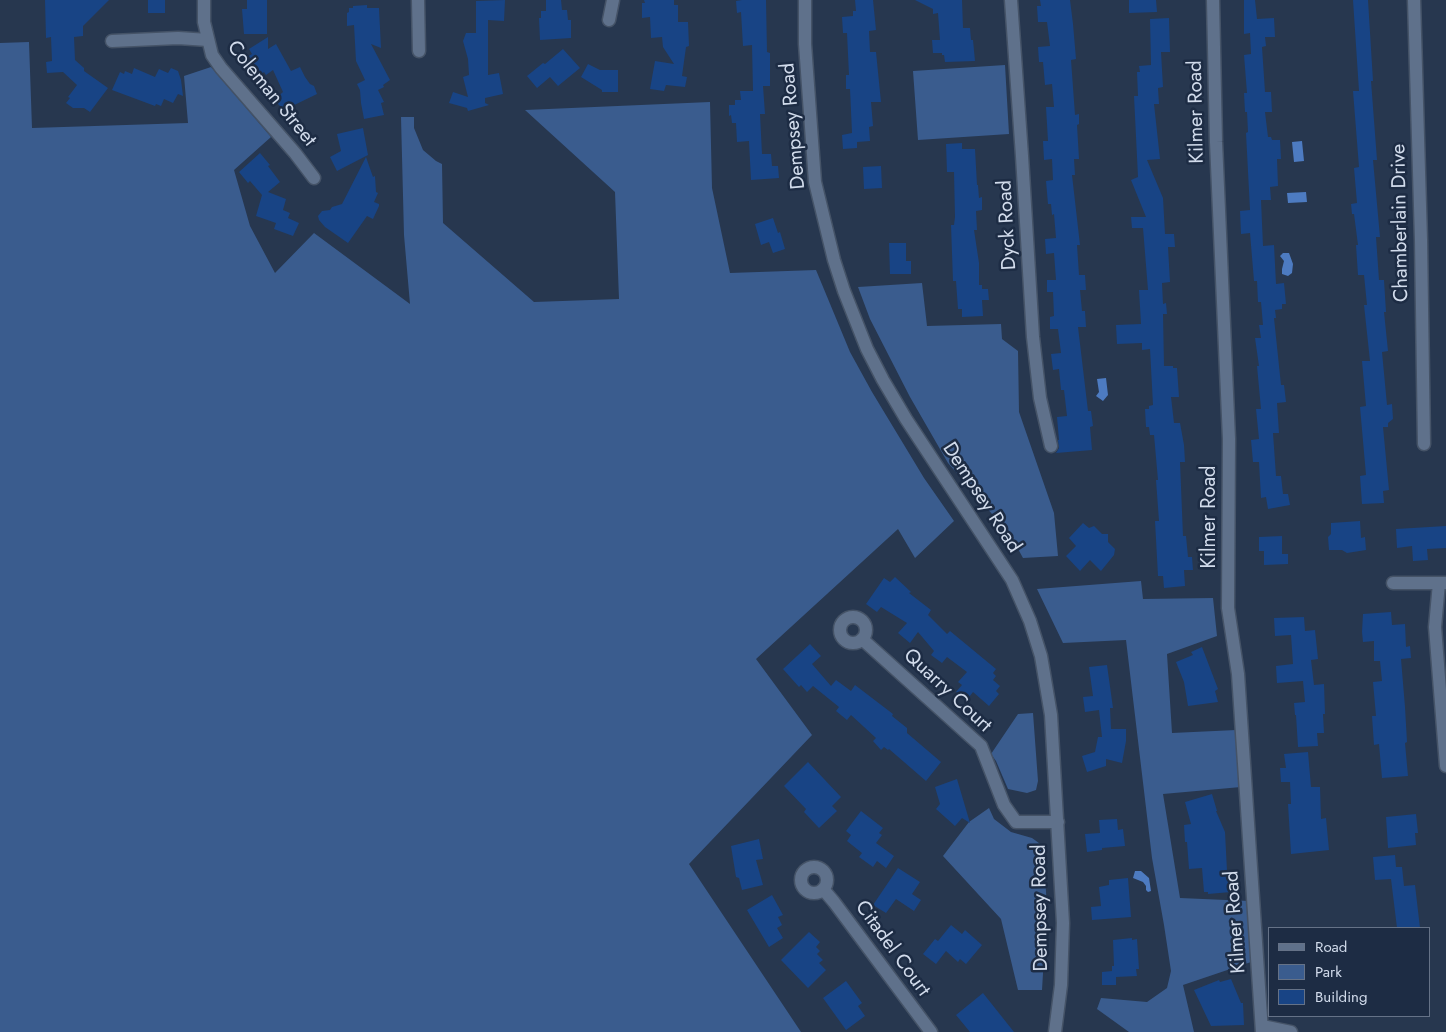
<!DOCTYPE html>
<style>
body{margin:0}
#map{position:relative;width:1446px;height:1032px;overflow:hidden;background:#27374f;font-family:Jost,sans-serif}
canvas{display:block}
.legend{position:absolute;left:1268px;top:927px;width:162px;height:90px;box-sizing:border-box;background:#1d2c44;border:1px solid #657287;margin:0;padding:6px 9px;list-style:none;font-size:15px;color:#d1dbeb}
.legend li{display:flex;align-items:center;gap:10px;height:25px}
.legend b{width:25px;border:1px solid #657287}
</style>
<div id="map">
<canvas width="1446" height="1032"></canvas>
<ul class="legend">
<li><b style="height:6px;background:#5f718b"></b>Road</li>
<li><b style="height:14px;background:#3a5c8e"></b>Park</li>
<li><b style="height:14px;background:#184485"></b>Building</li>
</ul>
</div>
<script>
const g = document.querySelector('canvas').getContext('2d');
g.lineJoin = 'round';
function fillPath(path, color) { g.fillStyle = color; g.fill(path, 'evenodd'); }
const toPath = rows => new Path2D(rows.map(r => 'M' + r).join(''));
function strokePath(path, color, width, dash) { g.strokeStyle = color; g.lineWidth = width; g.lineCap = dash ? 'butt' : 'round'; g.setLineDash(dash || []); g.stroke(path); }
function write(font, color, halo, rows, align = 'center') {
  g.font = font + ' Jost,sans-serif'; g.lineWidth = 5; g.setLineDash([]); g.textBaseline = 'middle'; g.strokeStyle = halo; g.fillStyle = color; for (const [text, x, y, turn = 0] of rows) {
    g.save(); g.translate(x, y); g.rotate((+turn || 0) * Math.PI / 180); g.textAlign = isNaN(turn) ? turn : align; if (halo) g.strokeText(text, 0, 0); g.fillText(text, 0, 0); g.restore();
  }
}
fillPath(toPath([
 [29,42,32,128,188,123,184,76,211,67,271,137,234,170,250,226,275,273,314,233,410,304,404,235,401,117,414,117,414,128,423,150,436,161,442,164,443,223,534,302,619,299,615,192,525,110,710,102,712,188,730,273,816,270,850,352,872,392,924,478,954,521,915,558,898,529,756,659,812,735,689,864,801,1032,0,1032,0,43],
 [1005,65,1009,134,918,140,913,71],
 [922,283,927,326,1001,324,1002,339,1018,351,1019,412,1054,513,1058,556,1023,558,1011,536,948,463,910,397,870,319,858,287],
 [1141,581,1143,599,1213,598,1217,636,1167,654,1172,733,1236,730,1241,787,1163,794,1180,898,1249,901,1254,961,1183,985,1194,1032,1129,1032,1097,1009,1101,998,1147,1002,1167,988,1171,971,1164,925,1152,858,1126,640,1063,643,1037,589],
 [1033,713,1038,781,1036,790,1027,793,1008,789,996,761,991,754,1018,714],
 [989,808,994,819,1011,832,1032,838,1043,846,1047,907,1042,990,1018,990,1001,919,943,856,969,822]
]), '#3a5c8e');
fillPath(toPath([
 [1302,141,1304,161,1294,162,1292,142],
 [1306,192,1307,202,1288,203,1287,193],
 [1283,253,1289,253,1293,264,1292,273,1288,276,1282,274,1282,269,1284,261,1280,256],
 [1106,378,1108,395,1103,401,1096,396,1099,392,1097,379],
 [1135,871,1141,871,1149,878,1151,891,1148,892,1146,890,1146,886,1143,882,1133,878]
]), '#4d7bc1');
fillPath(toPath([
 [45,0,109,0,83,26,83,36,74,37,75,60,84,68,84,71,108,88,90,112,84,108,73,108,66,103,70,98,68,97,77,85,63,72,47,73,46,62,52,61,51,37,46,38],
 [148,0,165,0,165,13,148,13],
 [247,0,267,0,267,34,244,34,242,9,247,9],
 [505,0,504,21,488,20,488,75,499,73,503,94,485,98,485,103,489,105,468,111,467,108,449,103,453,92,468,97,463,77,469,75,468,59,463,41,466,33,476,33,476,1],
 [546,0,561,0,562,10,567,10,568,20,571,20,571,38,540,40,539,18,541,18,541,11,546,11],
 [644,0,674,0,674,5,678,5,678,22,688,22,689,46,686,47,682,76,687,77,685,87,666,85,664,91,650,89,655,61,674,64,663,47,662,37,651,38,650,17,642,18,642,3,645,3],
 [742,0,766,0,767,52,770,53,770,86,763,86,765,114,760,114,762,154,771,154,772,166,778,166,779,178,751,180,749,141,737,142,736,123,732,123,731,115,729,116,729,105,735,105,735,100,741,100,740,91,753,91,752,45,743,46,741,12,737,13,736,1],
 [855,0,873,0,876,30,869,31,870,52,876,52,881,102,871,102,873,126,869,127,870,141,857,142,857,148,843,149,842,135,852,133,850,89,846,89,846,75,849,75,847,33,843,33,842,17,853,16,853,11,856,11],
 [915,0,962,0,963,28,970,28,971,40,973,40,975,61,945,62,944,55,942,55,942,53,933,53,932,40,940,40,938,13,933,14,933,9],
 [1040,0,1070,0,1073,24,1076,59,1071,60,1075,115,1079,114,1079,124,1077,125,1079,159,1074,159,1075,175,1072,175,1080,245,1077,245,1079,275,1085,275,1086,290,1080,290,1082,311,1085,311,1086,327,1078,327,1088,411,1091,411,1093,426,1090,427,1092,450,1056,453,1059,448,1058,440,1059,440,1057,417,1067,416,1064,390,1061,390,1059,369,1053,370,1051,354,1061,353,1058,329,1050,329,1050,317,1054,316,1053,292,1047,292,1047,280,1056,280,1054,253,1046,254,1045,239,1056,238,1054,214,1052,215,1051,204,1048,204,1046,181,1053,180,1052,159,1044,160,1043,141,1048,141,1046,107,1054,107,1052,84,1045,85,1043,62,1039,62,1038,47,1050,46,1047,22,1038,22,1037,6,1041,6],
 [1129,0,1156,0,1157,12,1129,13],
 [1244,0,1255,0,1257,19,1274,18,1275,37,1265,37,1266,46,1262,47,1265,92,1271,92,1272,112,1265,112,1268,137,1271,137,1272,140,1280,140,1281,159,1277,159,1278,186,1270,187,1271,200,1261,200,1263,246,1274,245,1276,284,1284,283,1286,304,1282,304,1282,309,1275,310,1276,318,1274,318,1281,385,1284,385,1286,402,1277,403,1279,433,1273,433,1276,476,1281,476,1283,494,1288,494,1290,505,1268,509,1266,497,1261,498,1259,462,1253,462,1251,440,1259,439,1256,409,1261,409,1257,366,1259,366,1255,338,1261,338,1259,325,1263,325,1261,302,1258,302,1257,281,1254,281,1250,233,1241,234,1240,211,1250,210,1246,133,1248,132,1247,112,1245,112,1244,93,1247,93,1244,55,1251,54,1250,33,1244,34],
 [1353,0,1368,0,1373,81,1371,81,1377,160,1373,160,1380,237,1376,237,1379,280,1384,280,1386,312,1384,312,1388,351,1382,352,1387,405,1392,404,1393,419,1388,423,1388,427,1383,427,1389,490,1383,491,1384,503,1362,504,1360,476,1366,475,1360,407,1366,406,1362,361,1370,361,1364,305,1367,305,1364,275,1358,275,1356,245,1358,245,1354,214,1352,214,1351,204,1357,203,1354,168,1359,167,1353,91,1359,91],
 [367,5,367,8,379,8,381,48,371,44,390,80,383,85,384,87,378,90,384,102,381,103,384,115,364,119,361,103,360,90,357,84,365,80,356,61,354,25,347,26,347,13,349,12,349,8,353,8,353,6],
 [1169,18,1170,52,1161,52,1163,87,1158,88,1159,104,1154,104,1160,159,1147,160,1163,198,1165,234,1174,234,1175,247,1168,247,1170,282,1162,283,1163,304,1166,303,1167,314,1163,314,1164,366,1173,366,1173,368,1177,368,1179,397,1171,397,1174,423,1180,423,1184,445,1185,462,1180,462,1183,536,1186,536,1188,557,1192,557,1193,570,1184,570,1185,586,1164,588,1163,576,1158,576,1155,521,1159,521,1156,480,1158,480,1154,435,1150,435,1149,427,1146,427,1145,409,1149,409,1149,406,1153,405,1150,349,1142,350,1142,343,1117,344,1116,325,1141,324,1139,290,1148,290,1143,228,1132,228,1131,217,1146,217,1131,180,1138,177,1134,96,1138,96,1137,72,1140,72,1139,66,1151,65,1150,19],
 [268,37,268,49,276,44,291,71,300,67,305,77,310,84,314,86,317,94,284,110,274,100,283,92,273,70,266,75,264,72,254,80,244,68,252,60,249,56,252,54,249,49],
 [563,49,580,68,558,86,550,77,537,88,527,76,543,63,545,64],
 [588,64,600,70,618,70,618,92,602,92,602,90,581,77],
 [134,68,155,77,159,69,168,73,171,68,178,71,181,80,183,96,178,94,173,103,164,99,161,106,156,104,155,106,112,90,120,72,124,74,125,71,132,74],
 [363,128,368,155,337,171,330,157,341,151,337,134],
 [962,143,962,149,975,149,977,185,978,185,979,198,982,197,982,210,976,211,977,230,974,230,979,263,979,285,982,285,982,289,988,289,989,300,982,300,983,316,962,317,962,309,958,309,956,281,953,281,951,225,954,225,955,217,954,172,947,172,946,144],
 [260,153,270,165,268,166,280,182,268,192,286,199,283,210,290,213,288,218,299,223,293,236,274,229,276,223,256,216,262,195,250,181,248,183,239,172],
 [366,157,373,177,375,176,376,192,378,193,374,202,379,204,379,206,373,219,367,216,348,243,325,227,319,220,318,216,322,211,330,210,332,207,342,204],
 [881,166,882,188,864,189,863,167],
 [773,218,778,233,780,232,785,249,773,253,769,242,761,245,755,224],
 [889,243,906,243,906,261,911,261,911,274,890,274],
 [1360,521,1361,538,1365,537,1366,550,1347,553,1342,550,1329,550,1328,537,1331,534,1331,523],
 [1083,523,1089,528,1094,526,1102,534,1108,534,1108,542,1115,549,1114,555,1101,571,1090,560,1080,571,1066,556,1076,546,1069,538],
 [1446,526,1446,548,1427,549,1428,560,1413,561,1412,546,1397,548,1396,529],
 [1282,536,1282,554,1288,554,1288,564,1264,565,1264,551,1259,551,1259,537],
 [895,577,911,592,909,593,931,610,928,615,947,634,950,631,996,669,993,673,996,676,993,680,1000,686,996,691,999,694,989,706,973,692,966,701,956,692,962,685,958,682,967,672,947,657,942,663,931,655,934,651,918,632,910,643,898,633,907,623,881,607,877,612,866,604,884,578,890,582],
 [1391,612,1392,625,1405,624,1406,647,1410,646,1411,658,1401,659,1405,707,1407,742,1405,743,1408,776,1382,778,1379,744,1374,745,1372,716,1376,716,1373,682,1382,681,1380,661,1374,661,1374,641,1363,642,1362,632,1363,614],
 [1304,617,1305,631,1315,630,1318,659,1311,660,1314,685,1324,684,1325,714,1323,714,1324,733,1317,733,1318,746,1298,747,1296,715,1295,715,1294,703,1305,702,1303,681,1277,683,1276,666,1293,664,1291,635,1275,636,1274,618],
 [810,644,821,656,812,664,831,686,836,680,851,691,855,685,893,714,892,716,907,728,907,733,941,762,926,781,889,749,888,750,884,747,881,750,873,741,876,738,851,715,847,720,836,711,839,707,813,686,807,692,801,685,799,687,783,669],
 [1202,647,1218,689,1215,691,1218,702,1188,706,1184,682,1176,662,1193,655,1191,652],
 [1107,665,1113,708,1110,708,1111,729,1126,729,1126,741,1122,763,1106,759,1106,766,1087,772,1082,756,1095,752,1098,737,1102,737,1099,710,1085,712,1083,697,1093,696,1089,667],
 [1308,752,1311,787,1320,787,1321,819,1326,818,1329,850,1291,854,1288,804,1291,804,1290,782,1281,782,1280,768,1286,768,1284,754],
 [808,762,841,797,832,806,837,811,819,828,804,812,806,809,784,786],
 [957,779,970,823,962,818,955,826,936,809,940,804,935,787],
 [1212,794,1217,811,1216,811,1225,832,1227,871,1230,871,1231,892,1208,894,1208,892,1204,892,1202,868,1189,869,1187,842,1185,842,1184,825,1191,824,1185,802],
 [861,811,883,828,879,833,882,835,876,843,894,856,886,868,877,861,873,867,859,857,862,853,847,841,851,835,846,831],
 [1416,814,1418,833,1415,833,1416,845,1388,848,1386,817],
 [1117,819,1118,830,1123,829,1125,846,1102,848,1102,850,1087,852,1085,834,1100,833,1099,820],
 [759,839,763,859,756,860,763,885,742,890,739,878,736,877,731,846],
 [1395,855,1396,867,1402,867,1404,886,1415,885,1420,928,1397,928,1391,879,1375,880,1373,857],
 [898,868,920,882,912,894,921,900,914,911,896,899,886,913,873,905],
 [1128,878,1131,917,1092,920,1091,907,1101,906,1099,887,1109,885,1109,880],
 [772,895,783,915,778,917,782,925,777,928,783,938,769,947,747,910],
 [951,925,962,934,965,930,982,945,966,964,960,959,958,962,946,951,936,964,923,954,935,939,938,941],
 [809,932,820,942,816,947,820,951,817,954,823,960,819,963,826,970,808,988,781,960],
 [1132,938,1132,940,1137,939,1139,969,1136,969,1137,976,1116,977,1116,985,1102,985,1102,972,1112,971,1112,966,1114,966,1113,940],
 [1231,979,1241,1003,1243,1003,1244,1025,1211,1026,1194,990,1219,980,1220,982],
 [846,981,862,1003,858,1006,865,1016,846,1030,823,998],
 [983,993,1014,1032,970,1032,956,1015]
]), '#184485');
const minor = toPath([
 [204,0,204,22,212,55,221,68,295,153,314,178],
 [418,0,419,51],
 [805,0,805,44,815,182,834,260,844,291,867,349,883,380,906,419,1012,580,1030,621,1041,656,1051,715,1063,923,1061,985,1055,1032],
 [1011,0,1022,156,1033,337,1040,398,1051,446],
 [1213,0,1216,142,1229,439,1228,608,1238,674,1262,1032],
 [1414,0,1421,240,1424,444],
 [609,20,613,0],
 [112,41,178,38,208,40],
 [1393,583,1446,583],
 [1439,583,1435,627,1446,766],
 '840 630a13 13 0 1 1 26 0a13 13 0 1 1-26 0Z',
 [862,639,981,746,1004,805,1016,822,1058,822],
 '801 880a13 13 0 1 1 26 0a13 13 0 1 1-26 0Z',
 [823,889,834,902,931,1032],
 [1262,1026,1291,1032]
]);
strokePath(minor, '#455367', 15);
strokePath(minor, '#5f718b', 12);
write('20px', '#d1dbeb', '#1d2c44', [
 ["Coleman Street",271,94,51],
 ["Kilmer Road",1197,112,-91],
 ["Dempsey Road",794,126,-95],
 ["Chamberlain Drive",1401,223,-91],
 ["Dyck Road",1008,225,-93],
 ["Dempsey Road",981,498,57],
 ["Kilmer Road",1210,517,-90],
 ["Quarry Court",947,691,43],
 ["Dempsey Road",1041,908,-91],
 ["Kilmer Road",1236,922,-94],
 ["Citadel Court",892,949,54]
]);
</script>
